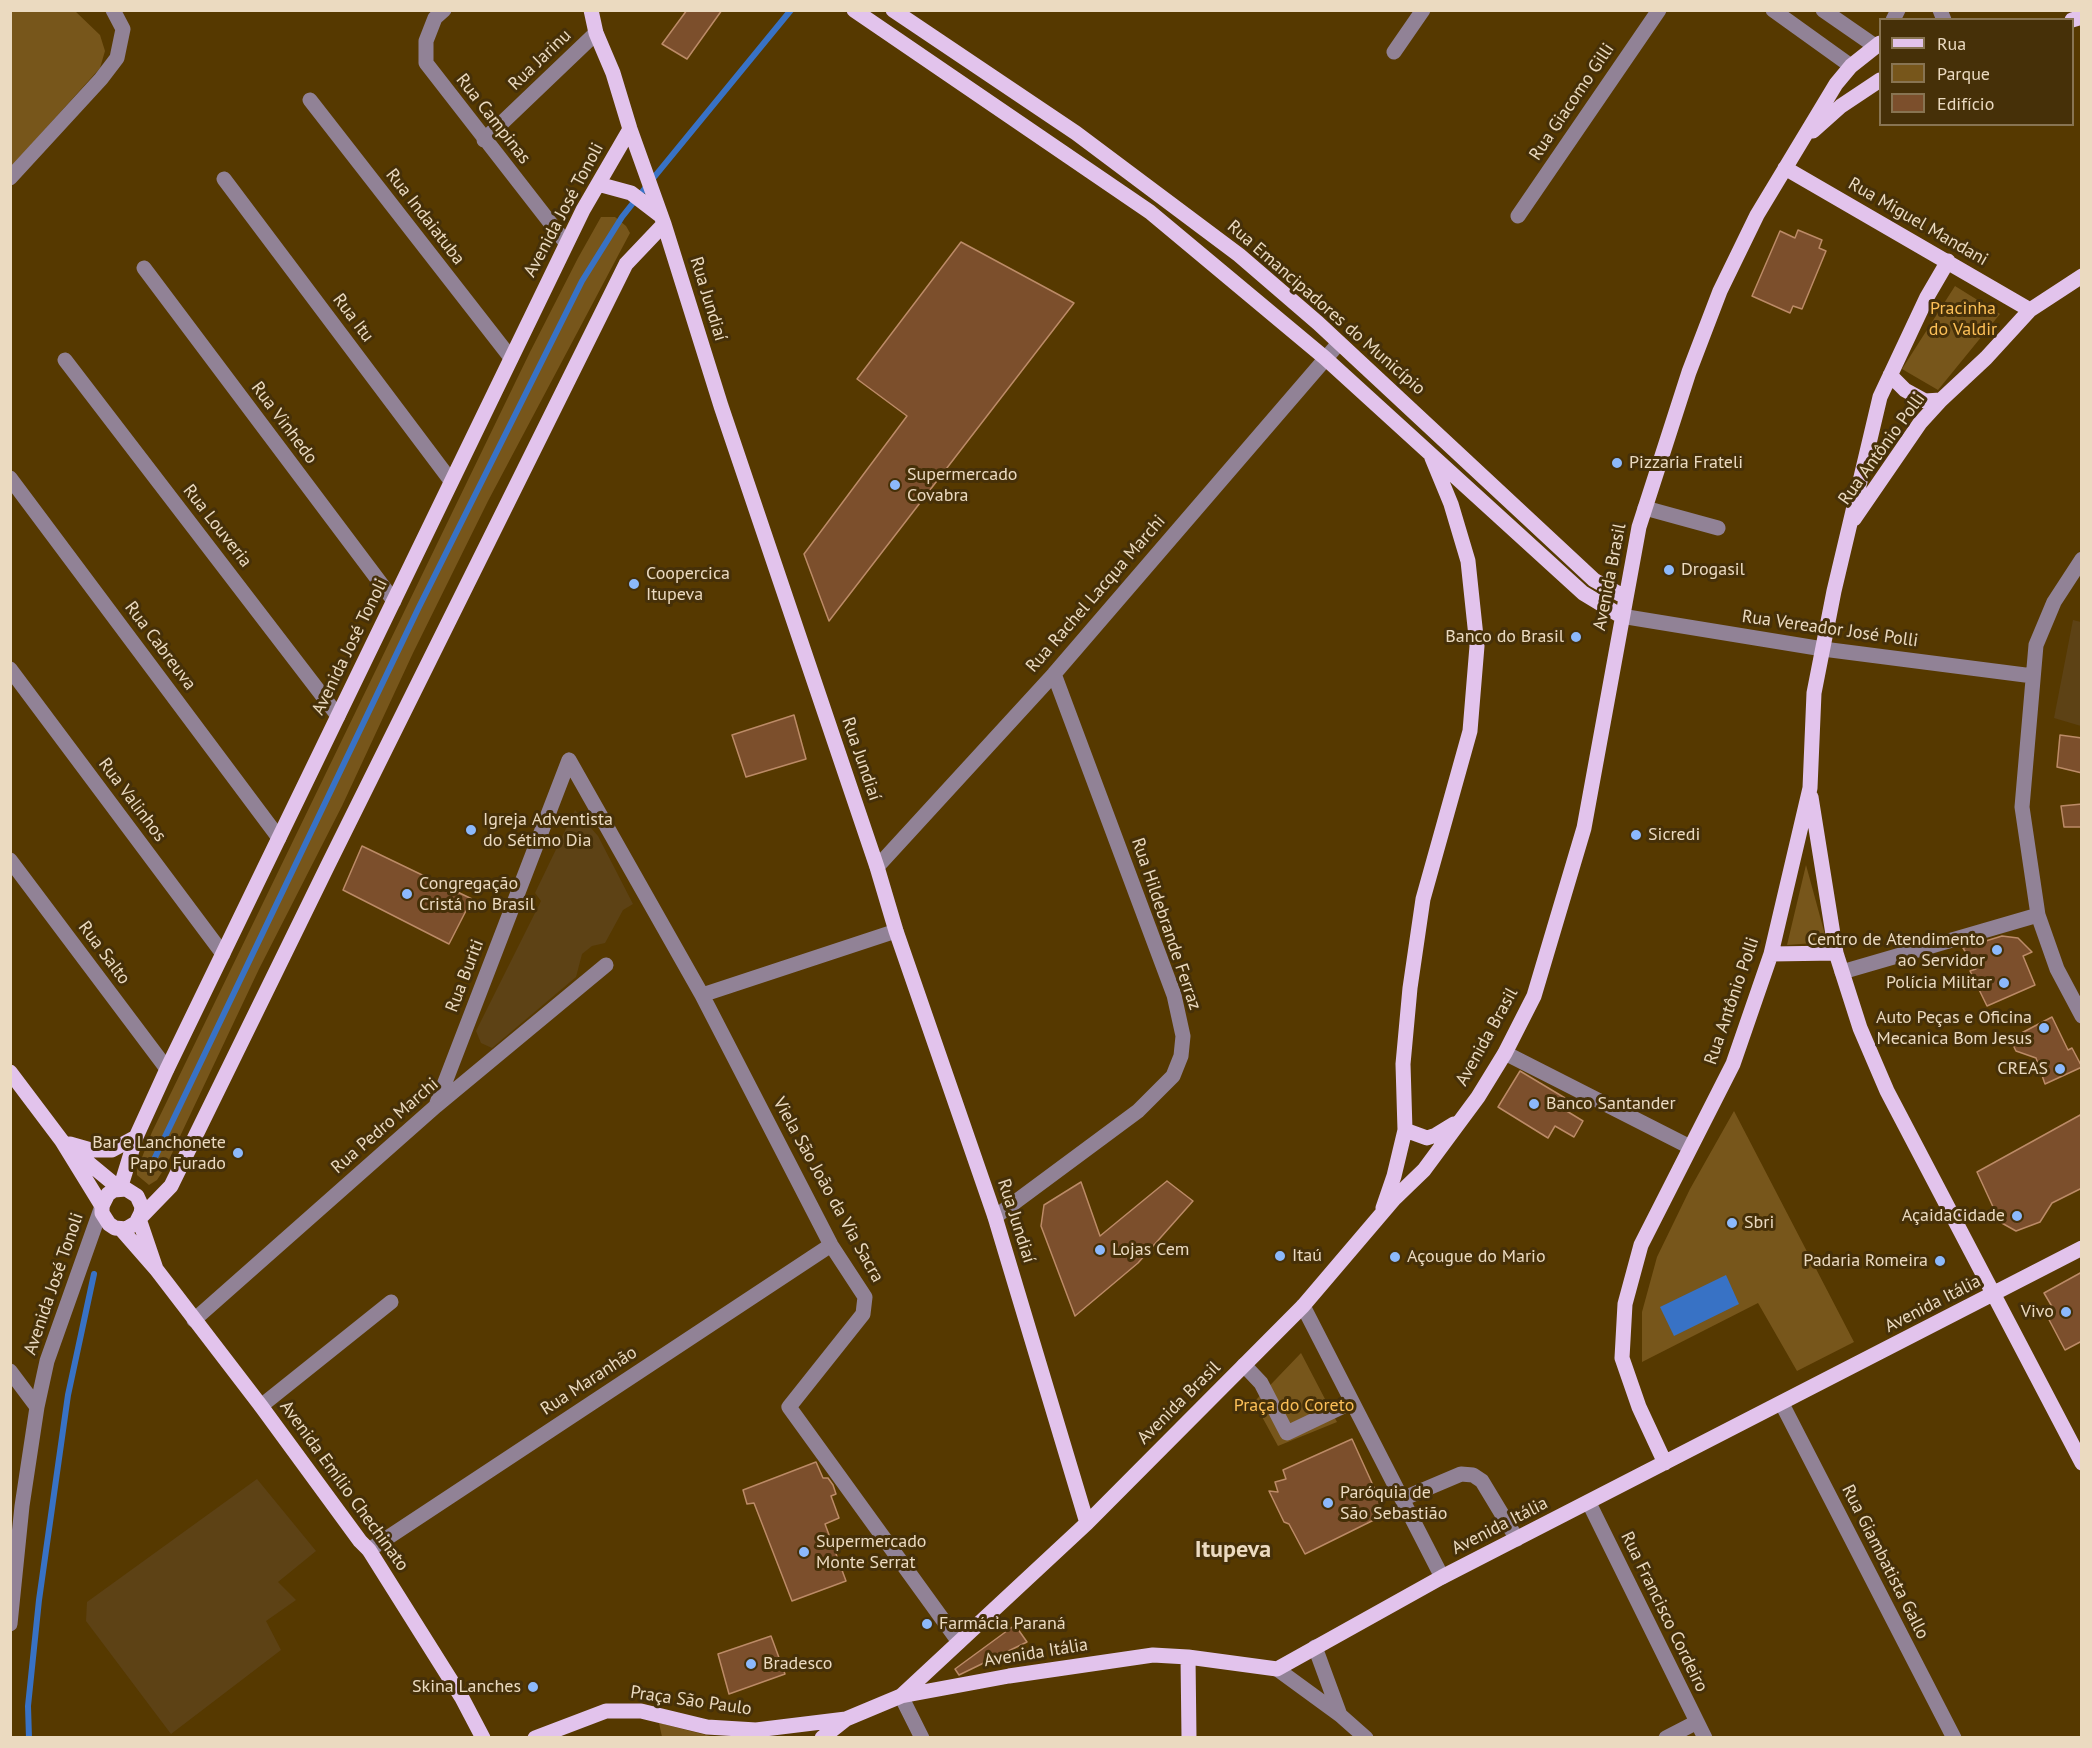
<!DOCTYPE html>
<meta charset="utf-8">
<style>
body{margin:0}
#map{position:relative;width:2092px;height:1748px;overflow:hidden;background:#563900;font-family:"PT Sans",sans-serif}
canvas{display:block}
.frame{position:absolute;inset:0;border:12px solid #ebdac0;pointer-events:none}
.legend{position:absolute;left:1879px;top:18px;width:195px;height:108px;box-sizing:border-box;background:#463008;border:2px solid #887452;margin:0;padding:8px 10px;list-style:none;font-size:18px;color:#ebdac0}
.legend li{display:flex;align-items:center;gap:12px;height:30px}
.legend b{width:30px;border:2px solid #887452}
</style>
<div id="map">
<canvas width="2092" height="1748"></canvas>
<div class="frame"></div>
<ul class="legend">
<li><b style="height:8px;background:#e2c3ec"></b>Rua</li>
<li><b style="height:16px;background:#77561b"></b>Parque</li>
<li><b style="height:16px;background:#7c4f2c"></b>Edifício</li>
</ul>
</div>
<script>
const g = document.querySelector('canvas').getContext('2d');
g.lineJoin = 'round';
function fillPath(path, color) { g.fillStyle = color; g.fill(path, 'evenodd'); }
const toPath = rows => new Path2D(rows.map(r => 'M' + r).join(''));
function strokePath(path, color, width, dash) { g.strokeStyle = color; g.lineWidth = width; g.lineCap = dash ? 'butt' : 'round'; g.setLineDash(dash || []); g.stroke(path); }
function write(font, color, halo, rows, align = 'center') {
  g.font = font + ' "PT Sans",sans-serif'; g.lineWidth = 6; g.setLineDash([]); g.textBaseline = 'middle'; g.strokeStyle = halo; g.fillStyle = color; for (const [text, x, y, turn = 0] of rows) {
    g.save(); g.translate(x, y); g.rotate((+turn || 0) * Math.PI / 180); g.textAlign = isNaN(turn) ? turn : align; if (halo) g.strokeText(text, 0, 0); g.fillText(text, 0, 0); g.restore();
  }
}
fillPath(toPath([
 [2073,620,2081,622,2081,726,2054,718],
 [575,810,598,836,633,904,623,910,605,943,592,946,582,954,576,977,492,1048,481,1043,476,1031,541,901,535,893],
 [257,1479,316,1551,278,1582,296,1600,266,1621,281,1650,171,1734,86,1621,87,1602]
]), '#5d4215');
fillPath(toPath([
 [11,11,75,11,100,35,105,51,100,68,11,167],
 [601,217,615,217,626,226,630,233,488,501,413,653,342,806,259,969,166,1166,157,1180,149,1185,137,1175,137,1170,152,1132,530,352,578,258],
 [1955,286,2000,314,1938,390,1902,369],
 [1806,865,1827,942,1787,945],
 [1734,1111,1854,1342,1797,1371,1758,1303,1642,1362,1642,1312,1657,1257,1690,1189],
 [1301,1353,1337,1422,1278,1446,1254,1402],
 [659,1723,714,1737,662,1737]
]), '#77561b');
fillPath(toPath([
 [1726,1275,1739,1304,1674,1336,1660,1307]
]), '#3872c5');
strokePath(toPath([
 [149,1170,419,607,582,281,622,217,637,198,791,10],
 [29,1738,28,1706,39,1600,68,1395,94,1274]
]), '#3872c5', 6);
const building = toPath([
 [687,10,722,10,687,59,662,44,687,10],
 [1798,230,1822,240,1819,248,1826,251,1802,309,1793,306,1790,313,1752,296,1780,231,1795,238,1798,230],
 [961,242,1074,303,829,621,804,554,907,416,857,379,961,242],
 [794,715,806,759,746,777,732,735,794,715],
 [2060,735,2082,738,2082,773,2057,767,2060,735],
 [2082,804,2082,827,2064,827,2061,806,2082,804],
 [362,846,472,899,449,944,343,890,362,846],
 [2002,936,2018,938,2032,952,2023,956,2035,985,1987,1006,1970,971,1976,969,1963,948,2002,936],
 [2052,1017,2068,1050,2072,1048,2082,1067,2045,1084,2036,1058,2016,1051,2010,1039,2052,1017],
 [1520,1071,1570,1101,1565,1110,1583,1121,1574,1137,1555,1126,1548,1138,1498,1107,1520,1071],
 [2082,1114,2082,1188,2052,1203,2040,1222,2016,1231,2000,1222,1977,1172,2082,1114],
 [1167,1181,1193,1201,1138,1263,1075,1316,1041,1226,1044,1205,1081,1182,1100,1236,1167,1181],
 [2082,1272,2082,1341,2065,1350,2046,1314,2054,1310,2044,1293,2082,1272],
 [1352,1439,1386,1514,1305,1554,1289,1524,1284,1522,1269,1491,1278,1492,1275,1482,1286,1479,1283,1470,1352,1439],
 [816,1462,823,1478,828,1478,833,1485,836,1494,831,1496,839,1518,825,1524,846,1581,792,1601,754,1503,747,1504,743,1490,816,1462],
 [1015,1625,1027,1642,959,1675,955,1669,1015,1625],
 [771,1636,785,1674,729,1694,718,1654,771,1636]
]);
fillPath(building, '#7c4f2c');
strokePath(building, '#bc8b67', 1.5);
strokePath(toPath([
 [444,10,435,18,426,41,426,63,566,243],
 [1773,10,1851,66],
 [1823,10,1875,46],
 [1940,10,1944,20],
 [1893,20,1898,10],
 [1394,52,1423,10],
 [310,100,511,358],
 [484,140,596,33],
 [10,178,101,79,117,58,123,29,113,10],
 [224,179,451,481],
 [1518,216,1659,10],
 [144,268,394,601],
 [65,360,338,716],
 [10,478,279,838],
 [1645,508,1718,528],
 [2082,559,2054,602,2036,645,2022,807,2038,915,2057,969,2082,1016],
 [1621,616,1823,649,2033,676],
 [10,669,223,954],
 [569,760,702,995,831,1245,865,1297,863,1314,789,1407,959,1642],
 [10,860,167,1069],
 [877,867,1054,674,1339,343],
 [1842,972,2038,915],
 [702,995,896,931],
 [1505,1053,1690,1147],
 [437,1103,569,760],
 [995,1217,1138,1111,1173,1076,1181,1056,1183,1036,1174,995,1054,674],
 [1303,1306,1442,1577],
 [194,1320,436,1106,606,965],
 [1244,1365,1261,1383,1287,1433,1352,1402],
 [10,1371,37,1407],
 [1782,1404,1954,1738],
 [261,1406,391,1302],
 [1402,1499,1461,1474,1473,1475,1482,1481,1517,1539],
 [1589,1503,1705,1738],
 [369,1550,831,1245],
 [10,1624,22,1506,37,1407,47,1361,102,1206],
 [1315,1647,1340,1715],
 [1277,1669,1340,1715,1366,1738],
 [901,1696,922,1738],
 [1666,1738,1697,1722]
]), '#918296', 15);
strokePath(toPath([
 [591,10,596,33,613,73,630,129,664,224,721,406,877,867,896,931,995,1217,1087,1523],
 [854,10,1150,212,1325,358,1583,593,1621,616],
 [893,10,1076,133,1239,255,1318,323,1594,580,1625,597],
 [2072,20,2082,17],
 [1813,131,1841,106,1880,80],
 [1785,168,2030,310],
 [598,184,631,193,661,216],
 [1890,375,1905,390,1925,401,1941,400],
 [1854,519,1920,423,1941,400,1986,358,2030,310,2082,276],
 [1811,797,1836,953,1860,1028,1887,1091,2082,1463],
 [1771,954,1836,953],
 [10,1072,62,1141,102,1206,102,1213,109,1224,115,1228,126,1229,136,1223,141,1213,142,1207,137,1196,126,1189,114,1190,108,1194,102,1206],
 [1405,1130,1427,1138,1436,1135,1454,1124],
 [62,1141,120,1189,136,1137,167,1069,583,210,630,129],
 [70,1144,91,1150,112,1150,136,1137],
 [1383,1208,1394,1176,1405,1130,1403,1064,1410,988,1423,899,1470,731,1477,646,1468,561,1451,504,1432,458],
 [121,1229,156,1269,261,1406,360,1541,369,1550,462,1698,483,1738],
 [156,1269,139,1219,171,1186,328,865,626,264,664,224],
 [1665,1463,1639,1407,1622,1358,1625,1304,1641,1245,1733,1064,1771,954,1810,788,1814,693,1834,591,1880,397,1927,297,1948,261],
 [1188,1657,1189,1738],
 [901,1696,1087,1523,1303,1306,1395,1198,1424,1170,1478,1097,1505,1053,1534,996,1584,828,1639,527,1689,372,1720,291,1757,215,1836,84,1851,66,1880,43],
 [535,1738,606,1711,641,1711,707,1727,756,1730,846,1719],
 [822,1738,846,1719,901,1696,1009,1676,1153,1655,1188,1657,1277,1669,1442,1577,2082,1248]
]), '#e2c3ec', 15);
for (const [x, y, r, color] of [
 [1617,463,6,"#8cb9fc"],
 [895,485,6,"#8cb9fc"],
 [1669,570,6,"#8cb9fc"],
 [634,584,6,"#8cb9fc"],
 [1576,637,6,"#8cb9fc"],
 [471,830,6,"#8cb9fc"],
 [1636,835,6,"#8cb9fc"],
 [407,894,6,"#8cb9fc"],
 [1997,950,6,"#8cb9fc"],
 [2004,983,6,"#8cb9fc"],
 [2044,1028,6,"#8cb9fc"],
 [2060,1069,6,"#8cb9fc"],
 [1534,1104,6,"#8cb9fc"],
 [238,1153,6,"#8cb9fc"],
 [2017,1216,6,"#8cb9fc"],
 [1732,1223,6,"#8cb9fc"],
 [1100,1250,6,"#8cb9fc"],
 [1280,1256,6,"#8cb9fc"],
 [1395,1257,6,"#8cb9fc"],
 [1940,1261,6,"#8cb9fc"],
 [2066,1312,6,"#8cb9fc"],
 [1328,1503,6,"#8cb9fc"],
 [804,1552,6,"#8cb9fc"],
 [927,1624,6,"#8cb9fc"],
 [751,1664,6,"#8cb9fc"],
 [533,1687,6,"#8cb9fc"]
]) { const dot = new Path2D(); dot.arc(x, y, r, 0, 2 * Math.PI); g.fillStyle = color; g.fill(dot); strokePath(dot, '#463008', 2); }
write('18px', '#ebdac0', '#463008', [
 ["Rua Jarinu",540,60,-44],
 ["Rua Giacomo Gilli",1572,102,-56],
 ["Rua Campinas",493,119,52],
 ["Avenida José Tonoli",564,210,-62],
 ["Rua Indaiatuba",425,217,52],
 ["Rua Miguel Mandani",1918,222,30],
 ["Rua Jundiaí",708,299,73],
 ["Rua Emancipadores do Município",1326,308,41],
 ["Rua Itu",353,318,53],
 ["Rua Vinhedo",284,423,53],
 ["Rua Antônio Polli",1882,449,-54],
 ["Rua Louveria",217,526,52],
 ["Avenida Brasil",1610,577,-79],
 ["Rua Rachel Lacqua Marchi",1096,594,-49],
 ["Rua Vereador José Polli",1830,629,8],
 ["Rua Cabreuva",160,646,53],
 ["Avenida José Tonoli",350,647,-64],
 ["Rua Jundiaí",861,759,71],
 ["Rua Valinhos",132,800,53],
 ["Rua Hildebrande Ferraz",1166,924,71],
 ["Rua Salto",104,953,53],
 ["Rua Buriti",465,976,-69],
 ["Rua Antônio Polli",1732,1001,-71],
 ["Avenida Brasil",1487,1037,-61],
 ["Rua Pedro Marchi",385,1126,-41],
 ["Viela São João da Via Sacra",828,1190,61],
 ["Rua Jundiaí",1016,1221,72],
 ["Avenida José Tonoli",54,1284,-71],
 ["Avenida Itália",1933,1304,-27],
 ["Rua Maranhão",589,1381,-33],
 ["Avenida Brasil",1179,1403,-45],
 ["Avenida Emílio Chechinato",344,1486,54],
 ["Avenida Itália",1500,1526,-27],
 ["Rua Giambatista Gallo",1885,1562,63],
 ["Rua Francisco Cordeiro",1664,1612,64],
 ["Avenida Itália",1036,1653,-9],
 ["Praça São Paulo",691,1701,8]
]);
write('18px', '#fdc058', '#463008', [
 ["Pracinha",1963,309],
 ["do Valdir",1963,330],
 ["Praça do Coreto",1294,1406]
]);
write('18px', '#ebdac0', '#463008', [
 ["Pizzaria Frateli",1629,463],
 ["Supermercado",907,475],
 ["Covabra",907,496],
 ["Drogasil",1681,570],
 ["Coopercica",646,574],
 ["Itupeva",646,595],
 ["Banco do Brasil",1564,637,"right"],
 ["Igreja Adventista",483,820],
 ["do Sétimo Dia",483,841],
 ["Sicredi",1648,835],
 ["Congregação",419,884],
 ["Cristá no Brasil",419,905],
 ["Centro de Atendimento",1985,940,"right"],
 ["ao Servidor",1985,961,"right"],
 ["Polícia Militar",1992,983,"right"],
 ["Auto Peças e Oficina",2032,1018,"right"],
 ["Mecanica Bom Jesus",2032,1039,"right"],
 ["CREAS",2048,1069,"right"],
 ["Banco Santander",1546,1104],
 ["Bar e Lanchonete",226,1143,"right"],
 ["Papo Furado",226,1164,"right"],
 ["AçaidaCidade",2005,1216,"right"],
 ["Sbri",1744,1223],
 ["Lojas Cem",1112,1250],
 ["Itaú",1292,1256],
 ["Açougue do Mario",1407,1257],
 ["Padaria Romeira",1928,1261,"right"],
 ["Vivo",2054,1312,"right"],
 ["Paróquia de",1340,1493],
 ["São Sebastião",1340,1514],
 ["Supermercado",816,1542],
 ["Monte Serrat",816,1563],
 ["Farmácia Paraná",939,1624],
 ["Bradesco",763,1664],
 ["Skina Lanches",521,1687,"right"]
], 'left');
write('bold 24px', '#ebdac0', '#463008', [
 ["Itupeva",1233,1550]
]);
</script>
